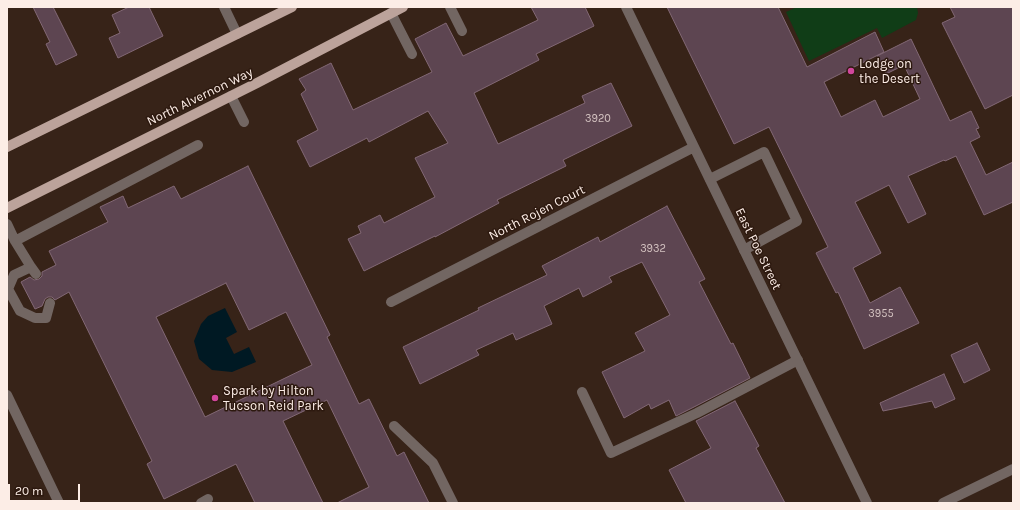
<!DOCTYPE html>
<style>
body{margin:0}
#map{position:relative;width:1020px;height:510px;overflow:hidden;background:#372318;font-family:Karla,sans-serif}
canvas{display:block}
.frame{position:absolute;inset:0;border:8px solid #fcede6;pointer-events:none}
.scale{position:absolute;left:8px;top:484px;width:72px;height:18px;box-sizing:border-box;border:2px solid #fcede6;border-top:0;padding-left:5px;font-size:12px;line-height:14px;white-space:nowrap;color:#fcede6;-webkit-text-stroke:3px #2d190f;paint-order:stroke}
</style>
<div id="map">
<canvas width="1020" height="510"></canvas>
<div class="frame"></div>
<div class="scale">20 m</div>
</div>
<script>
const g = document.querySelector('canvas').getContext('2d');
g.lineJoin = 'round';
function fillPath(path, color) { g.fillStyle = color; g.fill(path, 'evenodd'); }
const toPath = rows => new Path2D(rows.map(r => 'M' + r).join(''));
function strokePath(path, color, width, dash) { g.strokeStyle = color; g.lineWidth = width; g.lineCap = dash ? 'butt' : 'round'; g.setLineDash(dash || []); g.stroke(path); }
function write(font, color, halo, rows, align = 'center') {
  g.font = font + ' Karla,sans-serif'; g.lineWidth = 3; g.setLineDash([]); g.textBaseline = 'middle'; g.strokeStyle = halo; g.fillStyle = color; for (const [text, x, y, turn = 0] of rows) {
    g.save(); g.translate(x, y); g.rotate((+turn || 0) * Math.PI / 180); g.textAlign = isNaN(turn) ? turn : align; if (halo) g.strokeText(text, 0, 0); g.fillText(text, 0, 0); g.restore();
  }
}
fillPath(toPath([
 [797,7,917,7,918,13,916,20,882,38,877,28,809,61,786,12]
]), '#103d17');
fillPath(toPath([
 [225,308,237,332,226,338,234,354,249,347,256,362,232,372,212,370,199,359,194,341,201,324,208,316]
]), '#001923');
const building = toPath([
 [33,7,53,7,77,55,56,65,46,44,50,42,33,7],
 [129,7,149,7,163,36,118,58,109,38,120,33,112,15,129,7],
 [531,7,585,7,594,26,536,54,539,60,474,93,498,144,585,103,582,96,611,83,632,126,563,160,566,166,497,200,499,203,435,237,435,236,364,271,348,239,361,233,358,226,380,215,384,223,435,197,415,158,448,143,428,111,369,142,367,138,310,167,297,141,318,130,301,94,306,90,299,79,331,63,353,110,432,72,415,39,446,23,463,56,538,20,531,7],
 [667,7,778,7,807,67,875,32,884,52,824,82,841,117,875,100,883,117,920,99,904,65,886,74,877,56,911,39,950,121,971,111,979,128,976,129,980,137,970,142,986,175,1013,162,1013,202,984,215,956,156,945,161,944,160,908,176,926,214,908,223,889,185,855,202,881,253,853,268,870,303,900,287,919,323,864,349,838,292,836,293,816,253,828,247,769,127,734,144,667,7],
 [950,7,1013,7,1013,95,985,109,942,23,955,17,950,7],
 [248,166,330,335,327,337,359,404,369,399,397,456,404,452,429,503,337,503,369,487,327,400,283,421,323,503,255,503,236,464,164,499,147,464,152,461,69,292,55,300,52,297,48,297,45,299,42,306,35,309,21,282,30,277,34,280,39,279,42,276,42,272,56,265,49,251,108,222,100,207,123,196,128,208,174,186,181,199,248,166],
 [226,283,249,330,286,312,312,365,205,417,156,317,226,283],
 [667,206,705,279,699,282,731,344,733,343,750,378,694,407,676,416,669,400,651,409,649,404,624,418,602,372,645,351,635,333,670,315,642,262,609,277,612,282,583,297,579,288,544,306,552,324,516,340,513,333,476,350,479,355,420,384,403,347,479,310,478,308,547,275,542,266,598,237,600,242,667,206],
 [977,343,990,370,964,383,951,355,977,343],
 [944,374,955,399,935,408,932,401,883,411,880,403,944,374],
 [735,401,759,446,756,448,785,503,686,503,669,470,711,448,696,421,735,401]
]);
fillPath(building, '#5d4551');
strokePath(building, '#826875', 1);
strokePath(toPath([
 [450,7,462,31],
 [391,13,412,54],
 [231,96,244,122],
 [710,179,764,152,797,221,744,250],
 [7,224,15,241,31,267],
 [15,241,198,145],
 [8,289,20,311,35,318,46,318,50,303],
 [7,290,8,289,14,275,31,267,36,274],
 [582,392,611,453,697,413,798,360],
 [394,426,433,463,453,503],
 [201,503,208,499]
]), '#726662', 10);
strokePath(toPath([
 [224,7,237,34],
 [626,7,867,503],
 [391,302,694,147],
 [7,395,59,503],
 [943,503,1013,469]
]), '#726662', 10);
strokePath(toPath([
 [7,147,292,7],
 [7,208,257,83,403,7]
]), '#bca39b', 10);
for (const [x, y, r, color] of [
 [851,71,4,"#d1479c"],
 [215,398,4,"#d1479c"]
]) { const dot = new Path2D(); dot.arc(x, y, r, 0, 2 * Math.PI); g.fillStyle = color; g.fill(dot); strokePath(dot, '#2d190f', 1.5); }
write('11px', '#d4c3c1', null, [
 ["3920",598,119],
 ["3932",653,249],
 ["3955",881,314]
]);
write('13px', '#fcede6', '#2d190f', [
 ["Lodge on",859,64],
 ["the Desert",859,79],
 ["Spark by Hilton",223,391],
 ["Tucson Reid Park",223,406]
], 'left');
write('13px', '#fcede6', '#2d190f', [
 ["North Alvernon Way",200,97,-26],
 ["North Rojen Court",537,213,-27],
 ["East Poe Street",758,249,64]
]);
</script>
